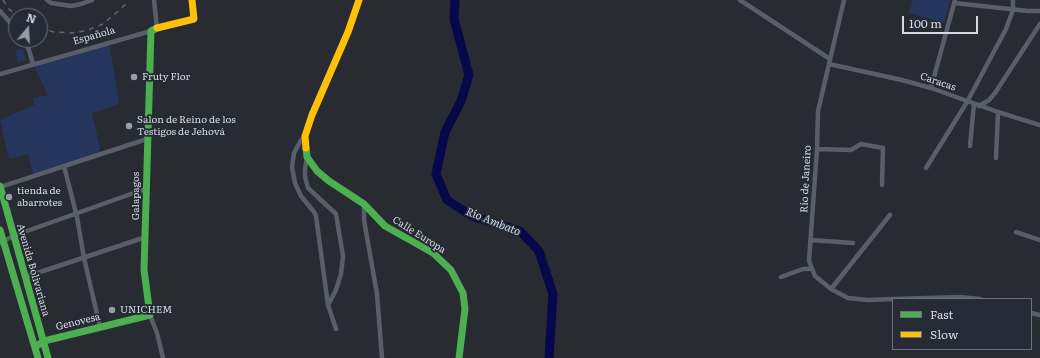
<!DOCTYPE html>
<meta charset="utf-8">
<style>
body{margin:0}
#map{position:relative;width:1040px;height:358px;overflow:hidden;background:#282b32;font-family:Literata,serif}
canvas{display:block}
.legend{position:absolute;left:892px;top:298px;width:140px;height:52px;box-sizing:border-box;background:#252a35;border:1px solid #6c7079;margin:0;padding:5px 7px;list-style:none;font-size:12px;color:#d6d9e0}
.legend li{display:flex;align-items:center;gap:8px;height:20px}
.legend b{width:20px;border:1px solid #6c7079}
.north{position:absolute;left:8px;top:8px;width:40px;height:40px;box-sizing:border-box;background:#252a35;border:1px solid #6c7079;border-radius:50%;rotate:18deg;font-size:11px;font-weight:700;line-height:16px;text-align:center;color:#d6d9e0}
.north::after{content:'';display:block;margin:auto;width:14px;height:18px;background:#999ca3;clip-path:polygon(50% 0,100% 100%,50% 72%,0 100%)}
.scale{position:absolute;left:902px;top:16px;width:76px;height:18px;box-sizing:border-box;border:2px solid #d6d9e0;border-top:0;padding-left:5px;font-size:12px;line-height:14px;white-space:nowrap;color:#d6d9e0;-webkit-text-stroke:3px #252a35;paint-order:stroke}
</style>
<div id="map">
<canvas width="1040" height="358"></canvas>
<ul class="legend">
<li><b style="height:5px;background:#4caf50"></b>Fast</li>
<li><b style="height:5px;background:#ffc107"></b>Slow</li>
</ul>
<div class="north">N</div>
<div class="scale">100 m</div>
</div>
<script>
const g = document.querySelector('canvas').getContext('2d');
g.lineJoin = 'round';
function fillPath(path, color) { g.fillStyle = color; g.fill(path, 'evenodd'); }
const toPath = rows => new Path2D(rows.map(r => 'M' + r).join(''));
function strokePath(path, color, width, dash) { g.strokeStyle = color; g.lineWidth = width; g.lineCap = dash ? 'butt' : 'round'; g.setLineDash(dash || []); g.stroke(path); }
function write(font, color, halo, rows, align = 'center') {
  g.font = font + ' Literata,serif'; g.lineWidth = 3.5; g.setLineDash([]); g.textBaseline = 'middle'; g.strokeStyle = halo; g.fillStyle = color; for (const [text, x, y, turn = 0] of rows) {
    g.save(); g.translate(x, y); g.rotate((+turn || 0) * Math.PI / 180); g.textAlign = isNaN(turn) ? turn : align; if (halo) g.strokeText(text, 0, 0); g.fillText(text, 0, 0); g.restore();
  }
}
fillPath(toPath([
 [913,0,950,0,944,23,909,13],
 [109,42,119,104,92,113,101,153,34,176,28,154,9,159,0,120,34,105,33,98,48,95,33,64],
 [23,48,26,60,18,62,15,50]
]), '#26355d');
strokePath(toPath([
 [455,0,454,19,469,75,461,101,445,132,436,174,447,200,472,216,520,231,539,251,553,294,549,358]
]), '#060849', 9);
strokePath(toPath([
 [47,0,51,3,71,6,81,4,92,0],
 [154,0,157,28],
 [740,0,830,59],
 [844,0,818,111,817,149,809,261,815,276,831,289,848,298,868,300,893,299],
 [954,3,1028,11,1040,11],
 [0,11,16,29],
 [26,40,33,64],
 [829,64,902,80,931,88,998,112,1040,125],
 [0,74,151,31],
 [931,88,955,0],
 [979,106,989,100,995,93,1040,24],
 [305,136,301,140,294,153,292,167,295,183,301,196,314,212,316,216,328,305,336,329],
 [970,146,974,104],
 [817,149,851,150,861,144,883,148,882,185],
 [307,157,305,169,305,177,308,188,336,214,343,256,341,274,336,290,328,305],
 [996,158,998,112],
 [64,166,77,217,84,258,100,327],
 [926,168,967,102,1006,29,1013,10,1013,0],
 [0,187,147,139],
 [364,204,364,220,377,294,382,358],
 [1016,232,1040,240],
 [811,240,853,243],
 [0,243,13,236,145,189],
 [25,277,146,237],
 [781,277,803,269,811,269],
 [831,289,890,215],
 [894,299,960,297,980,299],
 [1031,313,1040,315],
 [150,315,157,333,163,358]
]), '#5a5e68', 4.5);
strokePath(toPath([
 [306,148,307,157,317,171,329,181,364,204,385,226,433,253,451,270,463,293,465,309,459,358],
 [0,186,48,358],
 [0,230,38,358],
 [35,347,44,341,150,315,144,270,151,31,157,28]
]), '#4caf50', 7);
strokePath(toPath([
 [157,28,194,19,192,0],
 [306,148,305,136,312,115,348,32,359,0]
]), '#ffc107', 7);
strokePath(toPath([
 [3,0,9,9,18,16],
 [40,28,54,32,71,33,85,31,103,24,125,5,128,0]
]), '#63666e', 1.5, [5, 5]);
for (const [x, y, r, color] of [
 [134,77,4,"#999ca3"],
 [129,126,4,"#999ca3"],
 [9,197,4,"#999ca3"],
 [112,310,4,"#999ca3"]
]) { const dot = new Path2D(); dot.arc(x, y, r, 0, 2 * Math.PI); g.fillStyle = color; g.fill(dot); strokePath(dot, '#252a35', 1.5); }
write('10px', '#d6d9e0', '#252a35', [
 ["Española",94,36,-16],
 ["Caracas",938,82,19],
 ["Río de Janeiro",806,179,-87],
 ["Galapagos",136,196,-90],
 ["Calle Europa",419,235,32],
 ["Avenida Bolivariana",33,270,74],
 ["Genovesa",78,322,-14]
]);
write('10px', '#d6d9e0', '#252a35', [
 ["Fruty Flor",142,77],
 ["Salon de Reino de los",137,120],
 ["Testigos de Jehová",137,132],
 ["tienda de",17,191],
 ["abarrotes",17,203],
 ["UNICHEM",120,310]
], 'left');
write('italic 11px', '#cfd8ed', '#252a35', [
 ["Río Ambato",493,222,22]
]);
</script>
